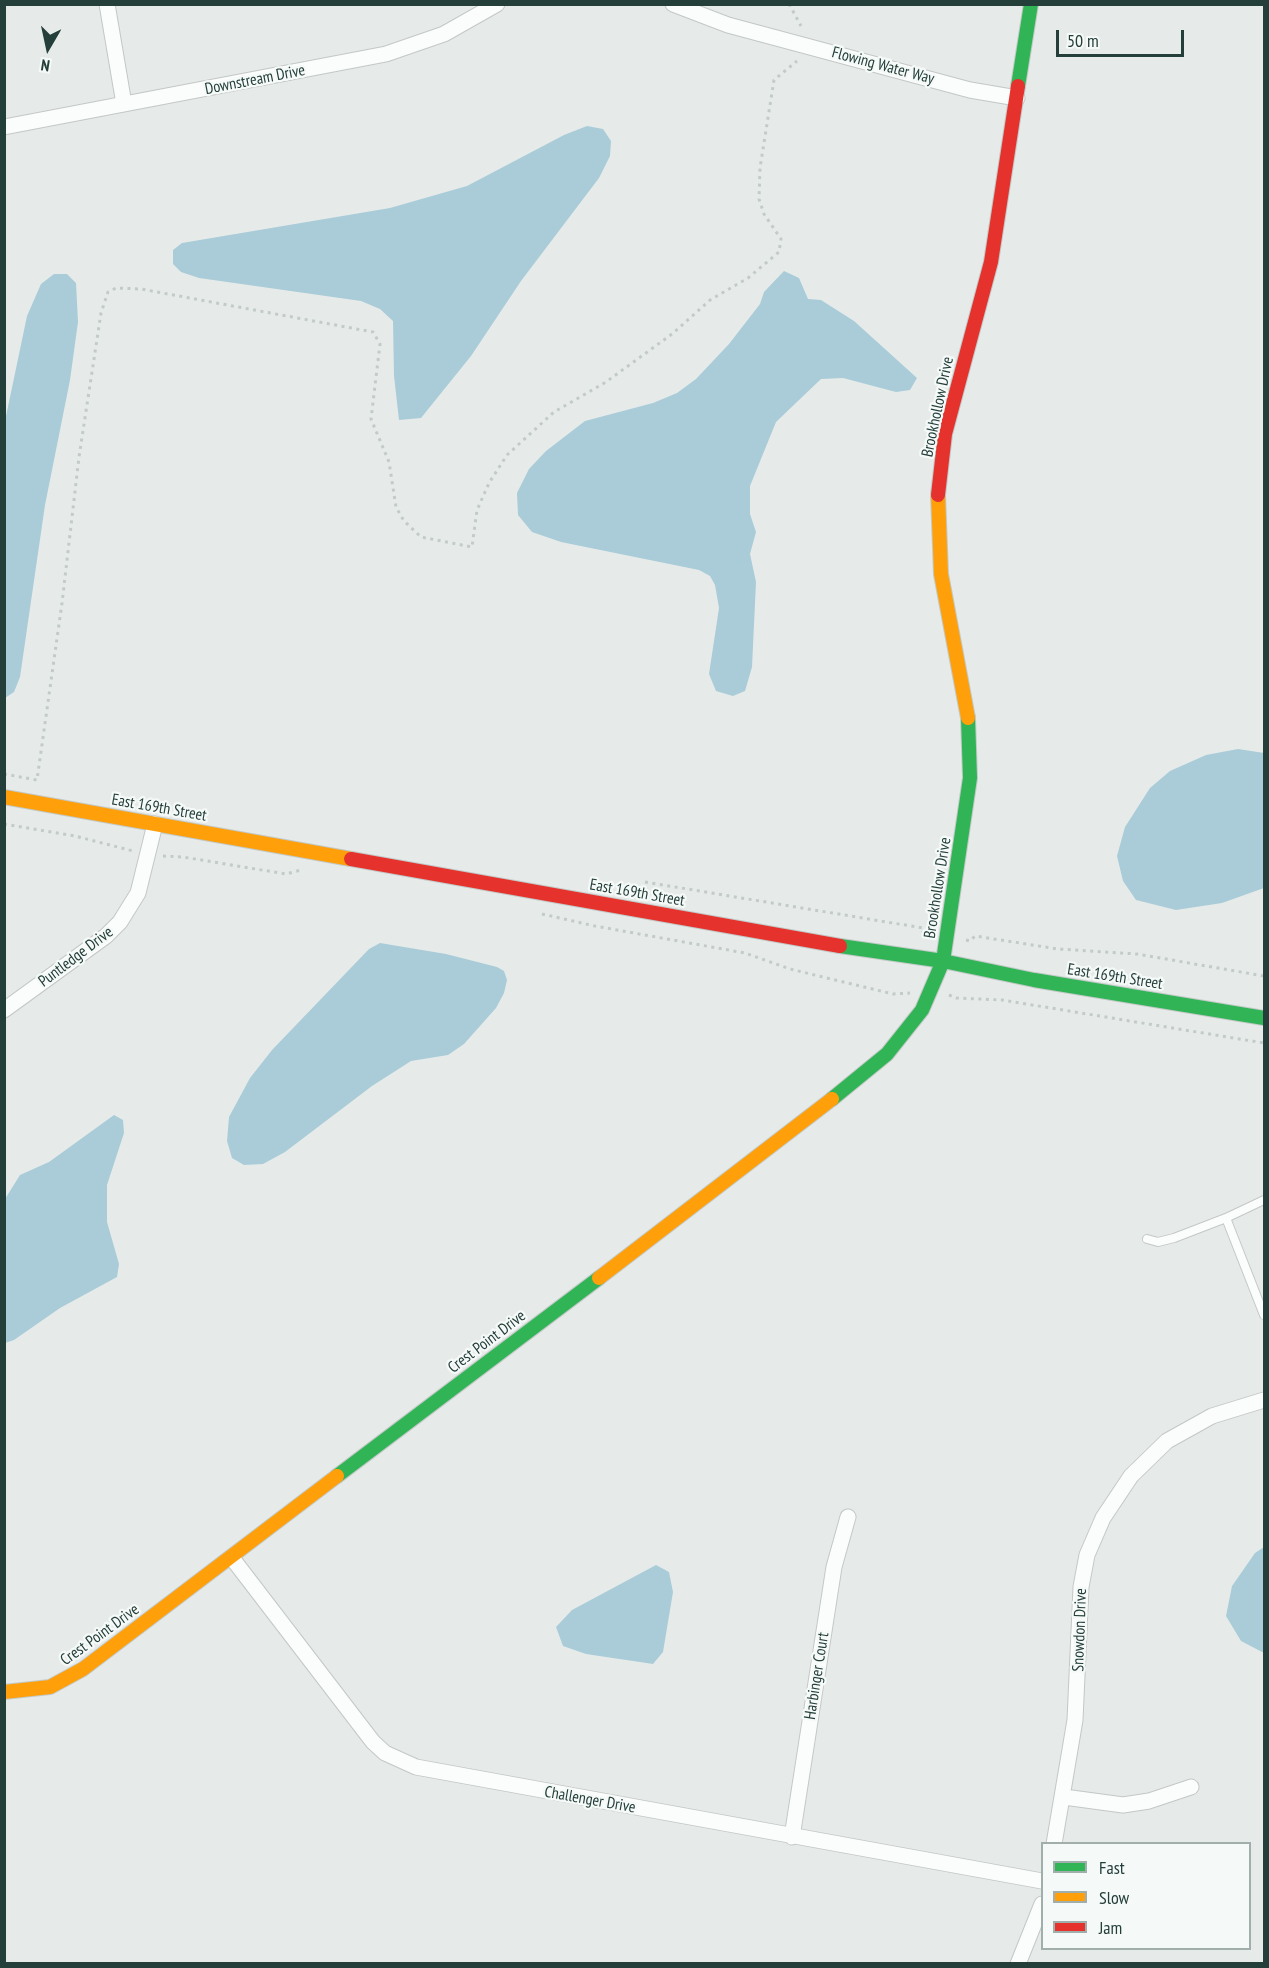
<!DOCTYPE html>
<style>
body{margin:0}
#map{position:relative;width:1269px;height:1968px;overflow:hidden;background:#e6ebe9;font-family:"PT Sans Narrow",sans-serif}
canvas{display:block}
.frame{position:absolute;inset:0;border:6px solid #243e3a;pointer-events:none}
.legend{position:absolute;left:1041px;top:1842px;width:210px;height:108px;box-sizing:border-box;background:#f5faf8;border:2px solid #a1afac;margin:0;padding:8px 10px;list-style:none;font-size:18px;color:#243e3a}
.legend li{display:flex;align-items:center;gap:12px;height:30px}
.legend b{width:30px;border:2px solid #a1afac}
.north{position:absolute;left:18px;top:18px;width:60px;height:60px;-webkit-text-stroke:4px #f5faf8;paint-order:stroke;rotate:189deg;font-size:16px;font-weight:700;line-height:24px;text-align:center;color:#243e3a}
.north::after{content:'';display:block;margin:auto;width:21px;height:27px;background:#243e3a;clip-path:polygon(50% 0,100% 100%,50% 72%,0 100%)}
.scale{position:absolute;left:1056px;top:30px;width:128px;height:27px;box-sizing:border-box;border:3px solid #243e3a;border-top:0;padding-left:8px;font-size:18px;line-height:21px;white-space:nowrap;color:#243e3a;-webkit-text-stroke:4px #f5faf8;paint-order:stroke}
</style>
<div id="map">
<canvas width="1269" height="1968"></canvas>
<div class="frame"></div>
<ul class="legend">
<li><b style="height:8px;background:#30b455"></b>Fast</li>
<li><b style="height:8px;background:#ff9f0a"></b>Slow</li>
<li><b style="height:8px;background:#e5322d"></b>Jam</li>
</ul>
<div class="north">N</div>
<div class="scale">50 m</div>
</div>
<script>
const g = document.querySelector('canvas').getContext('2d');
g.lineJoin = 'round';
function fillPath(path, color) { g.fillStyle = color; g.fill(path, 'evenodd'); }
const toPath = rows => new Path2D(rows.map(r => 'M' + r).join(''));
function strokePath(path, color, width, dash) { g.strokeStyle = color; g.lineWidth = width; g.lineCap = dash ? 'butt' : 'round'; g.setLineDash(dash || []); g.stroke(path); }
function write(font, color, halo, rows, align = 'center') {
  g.font = font + ' "PT Sans Narrow",sans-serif'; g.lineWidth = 4.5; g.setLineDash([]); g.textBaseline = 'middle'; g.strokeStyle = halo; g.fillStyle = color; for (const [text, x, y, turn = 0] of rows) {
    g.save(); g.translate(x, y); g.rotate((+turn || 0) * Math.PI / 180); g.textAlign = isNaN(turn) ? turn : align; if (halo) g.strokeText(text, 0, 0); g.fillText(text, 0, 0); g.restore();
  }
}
fillPath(toPath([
 [587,126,603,129,611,141,610,156,599,178,521,281,471,356,421,418,399,420,394,376,393,321,380,309,361,301,199,278,181,272,173,264,173,250,182,243,390,208,467,186,564,135],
 [784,271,799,278,808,299,821,300,854,321,917,378,910,390,896,392,843,378,821,379,776,422,750,486,750,514,756,532,750,554,756,582,752,667,745,691,733,696,716,691,709,674,719,608,715,585,710,576,699,570,561,542,532,532,518,515,517,493,529,469,546,451,585,421,653,403,677,393,696,379,729,344,760,304,764,292],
 [54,274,67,274,76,283,78,322,70,380,45,505,20,677,14,692,5,698,5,421,27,316,41,284],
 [1238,749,1264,753,1264,888,1222,903,1176,910,1136,900,1123,881,1117,856,1125,827,1150,788,1170,771,1206,755],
 [380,943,446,954,497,967,504,971,507,980,504,993,496,1008,464,1044,448,1055,411,1061,372,1086,285,1152,263,1164,244,1165,232,1158,227,1141,229,1117,250,1078,272,1050,369,949],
 [114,1115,123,1120,124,1133,107,1185,107,1222,119,1264,117,1277,60,1308,14,1340,5,1343,5,1199,20,1175,49,1162],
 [1264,1547,1264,1653,1241,1641,1226,1616,1232,1586,1255,1553],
 [656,1565,669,1572,673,1592,663,1652,653,1664,586,1654,563,1646,556,1627,572,1610]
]), '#a9ccd8');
const lane = toPath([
 [1226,1218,1264,1200],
 [1147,1239,1158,1242,1174,1238,1226,1218,1264,1315]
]);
const street = toPath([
 [107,4,124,104],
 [673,4,728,25,970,90,1017,98],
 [4,127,386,54,444,34,497,4],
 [4,1010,106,936,120,922,138,893,155,824],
 [232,1558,373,1742,385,1753,416,1767,1042,1881],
 [1064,1797,1123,1805,1149,1801,1191,1787],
 [792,1837,834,1567,848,1517],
 [1054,1844,1075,1720,1081,1587,1087,1555,1103,1518,1131,1476,1167,1441,1212,1416,1264,1400],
 [1018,1964,1042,1904]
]);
const fast = toPath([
 [1018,86,1031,4],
 [840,946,943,961,1034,980,1264,1018],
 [832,1099,887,1054,922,1010,943,961,970,778,968,718],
 [337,1476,599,1278]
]);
const slow = toPath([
 [938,495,941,574,968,718],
 [4,797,351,859],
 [599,1278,832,1099],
 [4,1692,50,1687,83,1669,337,1476]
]);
const jam = toPath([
 [938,495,945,434,991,262,1018,86],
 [351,859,840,946]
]);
strokePath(lane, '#c3c8c6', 10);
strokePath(street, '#c3c8c6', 17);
strokePath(fast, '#c2c9c7', 16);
strokePath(slow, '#c2c9c7', 16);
strokePath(jam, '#c2c9c7', 16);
strokePath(toPath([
 [789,4,801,26],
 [4,774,37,780,62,603,79,457,101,313,108,292,116,288,141,289,373,332,380,344,371,419,389,462,396,507,404,521,421,537,472,547,477,510,489,483,507,455,554,412,606,382,672,334,710,300,748,278,779,252,781,239,764,214,759,199,760,168,774,80,797,61],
 [4,824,75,836,133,851],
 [163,856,183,857,286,874,301,870],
 [645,882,923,928,923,932,930,933],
 [542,914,595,926,745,953,790,969,893,994,910,993],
 [966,940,970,941,975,936,1058,949,1137,954,1264,976],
 [949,995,956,998,1002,1000,1264,1043]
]), '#c2cbc9', 3, [3, 4.5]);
strokePath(lane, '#fbfcfc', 8);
strokePath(street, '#fbfcfc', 15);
strokePath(fast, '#30b455', 14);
strokePath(slow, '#ff9f0a', 14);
strokePath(jam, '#e5322d', 14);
write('16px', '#243e3a', '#f5faf8', [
 ["Flowing Water Way",883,66,15],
 ["Downstream Drive",255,80,-11],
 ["Brookhollow Drive",938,407,-78],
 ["East 169th Street",159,808,10],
 ["Brookhollow Drive",938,888,-81],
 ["East 169th Street",637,893,10],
 ["Puntledge Drive",76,957,-37],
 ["East 169th Street",1115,977,9],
 ["Crest Point Drive",487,1342,-37],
 ["Snowdon Drive",1080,1630,-88],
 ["Crest Point Drive",100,1635,-36],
 ["Harbinger Court",817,1676,-81],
 ["Challenger Drive",590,1800,10]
]);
</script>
